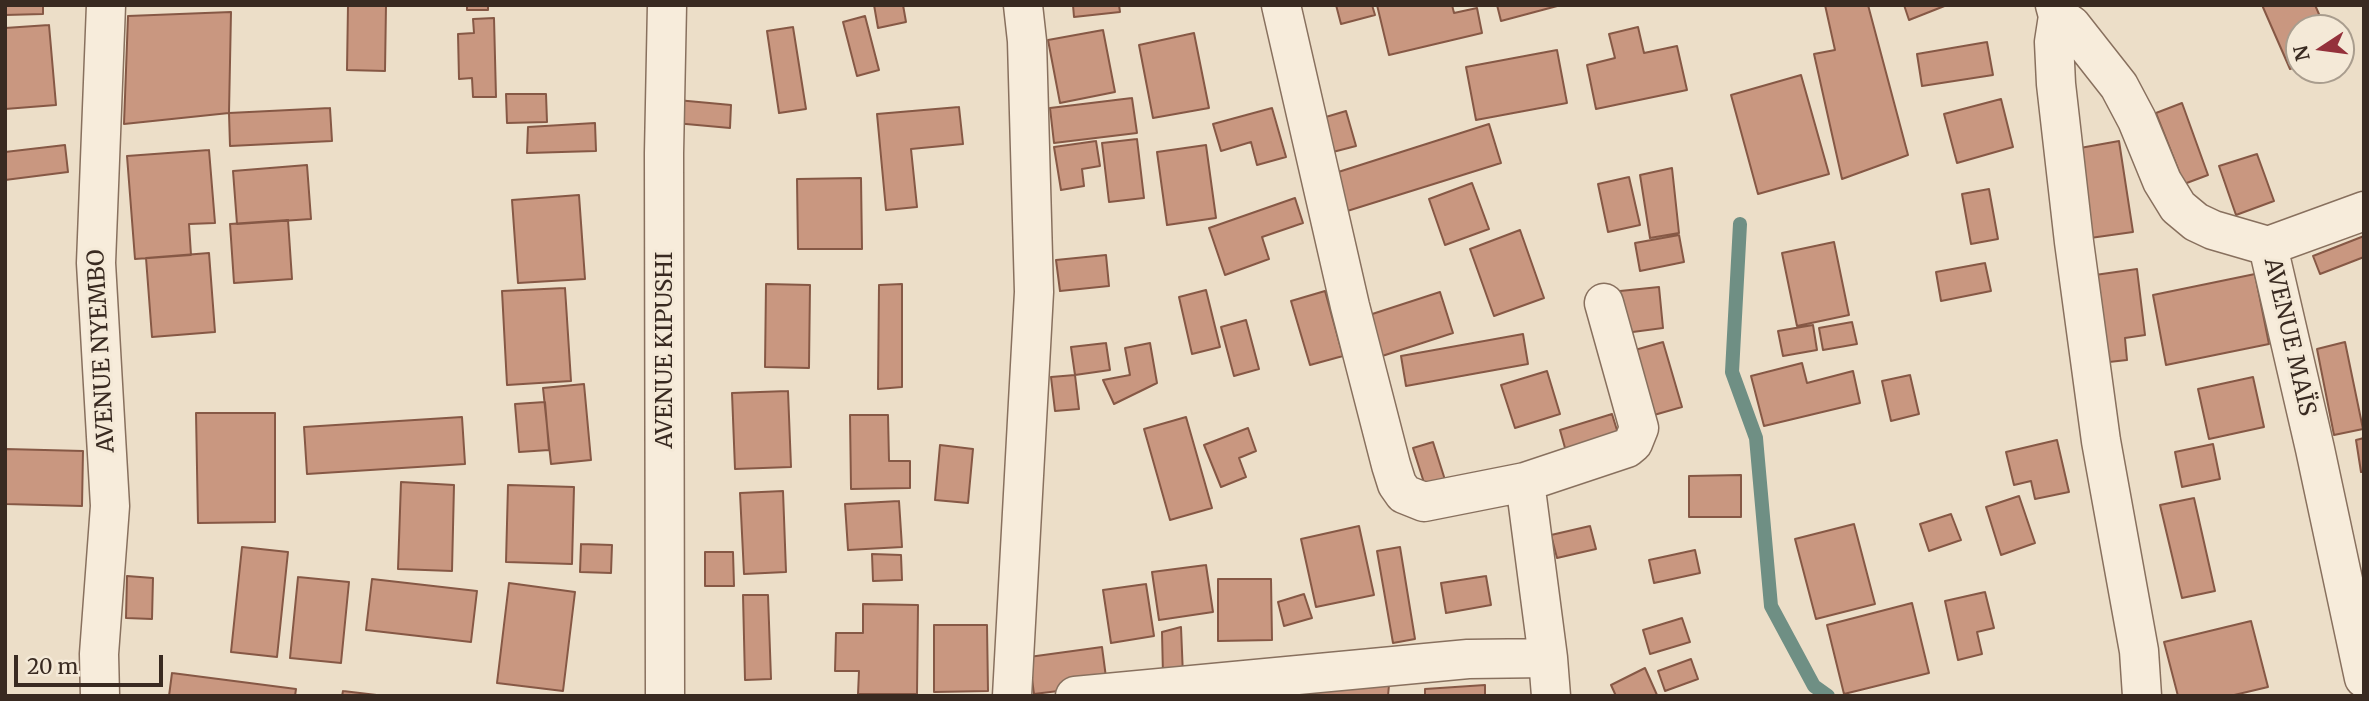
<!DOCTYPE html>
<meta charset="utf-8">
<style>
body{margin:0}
#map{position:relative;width:2369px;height:701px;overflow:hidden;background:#ecdec8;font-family:Merriweather,serif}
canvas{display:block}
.frame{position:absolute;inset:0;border:7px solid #392a21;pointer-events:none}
.north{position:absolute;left:2285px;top:14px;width:70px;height:70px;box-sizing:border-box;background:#f4e9d7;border:2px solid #a99d8e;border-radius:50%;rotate:257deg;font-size:19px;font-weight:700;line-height:28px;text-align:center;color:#392a21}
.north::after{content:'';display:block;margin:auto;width:24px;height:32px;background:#94313b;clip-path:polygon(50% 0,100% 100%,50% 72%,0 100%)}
.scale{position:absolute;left:14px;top:655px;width:149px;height:32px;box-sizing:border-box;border:4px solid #392a21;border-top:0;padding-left:9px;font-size:21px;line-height:24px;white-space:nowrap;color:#392a21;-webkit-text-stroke:5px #f4e9d7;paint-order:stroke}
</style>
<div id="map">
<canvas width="2369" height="701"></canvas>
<div class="frame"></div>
<div class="north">N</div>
<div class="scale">20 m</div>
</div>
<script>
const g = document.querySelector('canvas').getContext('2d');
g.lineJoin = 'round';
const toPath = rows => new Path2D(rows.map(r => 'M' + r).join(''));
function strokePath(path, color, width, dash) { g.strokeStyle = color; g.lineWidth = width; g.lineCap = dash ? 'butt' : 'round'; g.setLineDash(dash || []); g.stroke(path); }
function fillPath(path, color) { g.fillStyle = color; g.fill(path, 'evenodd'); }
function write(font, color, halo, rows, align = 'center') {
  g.font = font + ' Merriweather,serif'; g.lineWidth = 6; g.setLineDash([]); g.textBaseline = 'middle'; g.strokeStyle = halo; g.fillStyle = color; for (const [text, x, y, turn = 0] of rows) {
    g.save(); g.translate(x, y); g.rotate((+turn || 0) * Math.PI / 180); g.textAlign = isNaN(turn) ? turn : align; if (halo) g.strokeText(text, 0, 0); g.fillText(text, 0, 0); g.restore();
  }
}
strokePath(toPath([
 [1740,224,1732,372,1756,438,1771,606,1814,686,1828,696]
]), '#6f8f84', 14);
const building = toPath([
 [5,5,43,5,43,14,5,15,5,5],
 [348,5,386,5,385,71,347,70,348,5],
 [467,5,488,5,488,10,467,10,467,5],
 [874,5,903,5,906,22,878,28,874,5],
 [1073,5,1119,5,1120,12,1074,17,1073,5],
 [1336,5,1372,5,1375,15,1341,24,1336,5],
 [1377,5,1452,5,1454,13,1477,8,1482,33,1389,55,1377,5],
 [1497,5,1561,5,1501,21,1497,5],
 [1825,5,1868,5,1908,155,1842,179,1814,54,1835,50,1825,5],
 [1904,5,1947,5,1909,20,1904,5],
 [2262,5,2315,5,2325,28,2299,28,2299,65,2290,69,2262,5],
 [231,12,229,113,124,124,128,16,231,12],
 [865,16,879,70,857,76,843,22,865,16],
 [494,18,496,97,473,97,472,78,459,79,458,34,474,33,473,19,494,18],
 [49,25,56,105,5,109,5,28,49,25],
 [793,27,806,109,779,113,767,31,793,27],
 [1638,27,1644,53,1677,46,1687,90,1596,109,1587,65,1615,58,1609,34,1638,27],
 [1103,30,1115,92,1060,103,1048,40,1103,30],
 [1194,33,1209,108,1153,118,1139,45,1194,33],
 [1987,42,1993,75,1922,86,1917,54,1987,42],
 [1557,50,1567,103,1476,120,1466,67,1557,50],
 [1801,75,1829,174,1758,194,1731,95,1801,75],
 [506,94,546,94,547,122,507,123,506,94],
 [1132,98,1137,133,1054,143,1050,108,1132,98],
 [2001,99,2013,147,1957,163,1944,114,2001,99],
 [677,100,731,105,730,128,675,123,677,100],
 [2182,103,2208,175,2184,184,2156,113,2182,103],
 [959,107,963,144,911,149,917,207,886,210,877,114,959,107],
 [330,108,332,141,230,146,229,113,330,108],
 [1272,108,1286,157,1257,165,1251,142,1221,151,1213,124,1272,108],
 [1346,111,1356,146,1329,153,1319,119,1346,111],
 [595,123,596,151,527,153,528,127,595,123],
 [1489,124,1501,163,1344,212,1332,174,1489,124],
 [1137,139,1144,198,1109,202,1102,143,1137,139],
 [1096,141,1100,166,1082,169,1084,186,1061,190,1054,147,1096,141],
 [2119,141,2133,232,2083,239,2069,150,2119,141],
 [65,145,68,172,5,180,5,152,65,145],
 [1206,145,1216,218,1167,225,1157,152,1206,145],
 [209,150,215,223,189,224,191,255,135,259,127,156,209,150],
 [2257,154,2274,201,2236,215,2219,166,2257,154],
 [307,165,311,219,237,224,233,171,307,165],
 [1672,168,1679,233,1650,238,1640,175,1672,168],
 [1629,177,1640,225,1608,232,1598,184,1629,177],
 [861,178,862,249,798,249,797,179,861,178],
 [1472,183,1489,229,1445,245,1429,199,1472,183],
 [1989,189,1998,239,1971,244,1962,194,1989,189],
 [579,195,585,279,518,283,512,200,579,195],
 [1295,198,1303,223,1262,237,1269,259,1225,275,1209,228,1295,198],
 [288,220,292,279,234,283,230,224,288,220],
 [1520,230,1544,298,1494,316,1470,249,1520,230],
 [1679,235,1684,262,1640,271,1635,243,1679,235],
 [2364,236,2364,257,2320,274,2313,256,2364,236],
 [1834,242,1849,315,1797,326,1782,253,1834,242],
 [209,253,215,332,152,337,146,258,209,253],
 [1106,255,1109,286,1060,291,1056,260,1106,255],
 [1985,263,1991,291,1941,301,1936,272,1985,263],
 [2137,269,2145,335,2125,338,2127,360,2100,363,2088,276,2137,269],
 [2255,274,2269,344,2166,365,2153,295,2255,274],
 [766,284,810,285,809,368,765,367,766,284],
 [902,284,902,387,878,389,879,285,902,284],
 [1659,287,1663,328,1625,333,1620,291,1659,287],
 [565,288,571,381,507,385,502,291,565,288],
 [1206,290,1220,347,1192,354,1179,297,1206,290],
 [1325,291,1343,356,1310,365,1291,301,1325,291],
 [1440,292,1453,333,1376,358,1363,317,1440,292],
 [1246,320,1259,369,1234,376,1221,327,1246,320],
 [1852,322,1857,344,1823,350,1819,328,1852,322],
 [1813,325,1817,350,1783,356,1778,331,1813,325],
 [1523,334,1528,364,1406,386,1401,356,1523,334],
 [1663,342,1682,407,1647,417,1628,352,1663,342],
 [2345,342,2363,429,2334,435,2317,349,2345,342],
 [1106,343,1110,370,1075,375,1071,347,1106,343],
 [1150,343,1157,383,1114,404,1103,380,1130,375,1125,348,1150,343],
 [1802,363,1807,383,1853,371,1860,403,1764,426,1751,376,1802,363],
 [1547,371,1560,414,1515,428,1501,385,1547,371],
 [1075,375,1079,409,1055,411,1051,377,1075,375],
 [1910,375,1919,414,1891,421,1882,381,1910,375],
 [2253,377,2264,427,2209,439,2198,389,2253,377],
 [584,384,591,460,551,464,543,388,584,384],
 [788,391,791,467,735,469,732,393,788,391],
 [545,402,549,450,519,452,515,404,545,402],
 [196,413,275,413,275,522,198,523,196,413],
 [1612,414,1620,440,1567,455,1560,430,1612,414],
 [850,415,888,415,889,461,910,461,910,488,851,489,850,415],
 [462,417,465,464,307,474,304,427,462,417],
 [1186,417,1212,508,1170,520,1144,429,1186,417],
 [1248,428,1256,451,1239,458,1246,477,1221,487,1204,445,1248,428],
 [2364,438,2364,472,2361,472,2356,440,2364,438],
 [2057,440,2069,492,2035,499,2031,481,2014,485,2006,452,2057,440],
 [1433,442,1446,483,1426,489,1413,448,1433,442],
 [2213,444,2220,479,2182,487,2175,452,2213,444],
 [940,445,973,449,968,503,935,500,940,445],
 [6,449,83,451,82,506,5,504,6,449],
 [1741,475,1741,517,1689,517,1689,476,1741,475],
 [401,482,454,485,452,571,398,569,401,482],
 [508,485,574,487,572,564,506,562,508,485],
 [783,491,786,572,744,574,740,493,783,491],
 [2019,496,2035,543,2001,555,1986,507,2019,496],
 [2194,498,2215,591,2182,598,2160,505,2194,498],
 [899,501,902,547,848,550,845,504,899,501],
 [1951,514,1961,540,1929,551,1920,524,1951,514],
 [1854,524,1875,604,1816,619,1795,539,1854,524],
 [1359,526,1374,595,1316,607,1301,539,1359,526],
 [1590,526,1596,549,1557,558,1551,535,1590,526],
 [581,544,612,545,611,573,580,572,581,544],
 [242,547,288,552,277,657,231,652,242,547],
 [1400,547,1415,639,1393,643,1377,551,1400,547],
 [1695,550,1700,573,1654,583,1649,560,1695,550],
 [705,552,733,552,734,586,705,586,705,552],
 [872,554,901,555,902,580,873,581,872,554],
 [1206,565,1213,612,1159,620,1152,572,1206,565],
 [127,576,153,578,152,619,126,618,127,576],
 [1486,576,1491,605,1446,613,1441,583,1486,576],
 [298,577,349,582,341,663,290,658,298,577],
 [372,579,477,591,471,642,366,630,372,579],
 [1218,579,1271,579,1272,640,1218,641,1218,579],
 [509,583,575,592,563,691,497,683,509,583],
 [1146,584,1154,636,1111,643,1103,590,1146,584],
 [1985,592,1994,628,1977,632,1982,654,1958,660,1945,601,1985,592],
 [1304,594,1312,618,1284,626,1278,602,1304,594],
 [743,595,768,595,771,679,745,680,743,595],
 [1912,603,1929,673,1844,694,1827,625,1912,603],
 [863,604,918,605,917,694,858,694,859,671,835,671,836,633,863,633,863,604],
 [1682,618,1690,642,1650,654,1643,630,1682,618],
 [2251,621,2268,687,2230,696,2178,696,2164,642,2251,621],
 [934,625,987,625,988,691,934,692,934,625],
 [1181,627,1183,676,1163,676,1162,632,1181,627],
 [1102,647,1107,685,1034,694,1029,657,1102,647],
 [1691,659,1698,679,1665,691,1658,671,1691,659],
 [1645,668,1657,695,1616,696,1611,685,1645,668],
 [172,673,296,689,295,696,169,696,172,673],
 [1297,682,1389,685,1388,696,1296,696,1297,682],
 [1485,685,1485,696,1425,696,1425,689,1485,685],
 [343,691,385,696,342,696,343,691]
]);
fillPath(building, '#c99780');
strokePath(building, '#865845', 2);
const minor = toPath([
 [1281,5,1350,306,1391,465,1397,484,1404,494,1424,502,1525,482,1627,448,1633,443,1639,428,1604,303],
 [2055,5,2058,16,2071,25,2119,86,2137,120,2162,181,2178,207,2196,222,2213,230,2268,246],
 [2058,16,2054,42,2056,84,2074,242,2101,441,2139,651,2142,696],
 [2268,246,2315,449,2364,678],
 [2268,246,2364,211],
 [1525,482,1548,658,1551,696],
 [100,696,99,654,110,506,96,263,106,5],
 [665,696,664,153,667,5],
 [1012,696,1034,292,1027,41,1023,5],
 [1075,696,1468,659,1548,658]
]);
strokePath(minor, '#88705e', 41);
strokePath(minor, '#f7ecdb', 38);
write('23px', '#392a21', '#f4e9d7', [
 ["AVENUE MAÏS",2289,337,77],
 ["AVENUE KIPUSHI",665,350,-90],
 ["AVENUE NYEMBO",102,351,-93]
]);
</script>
